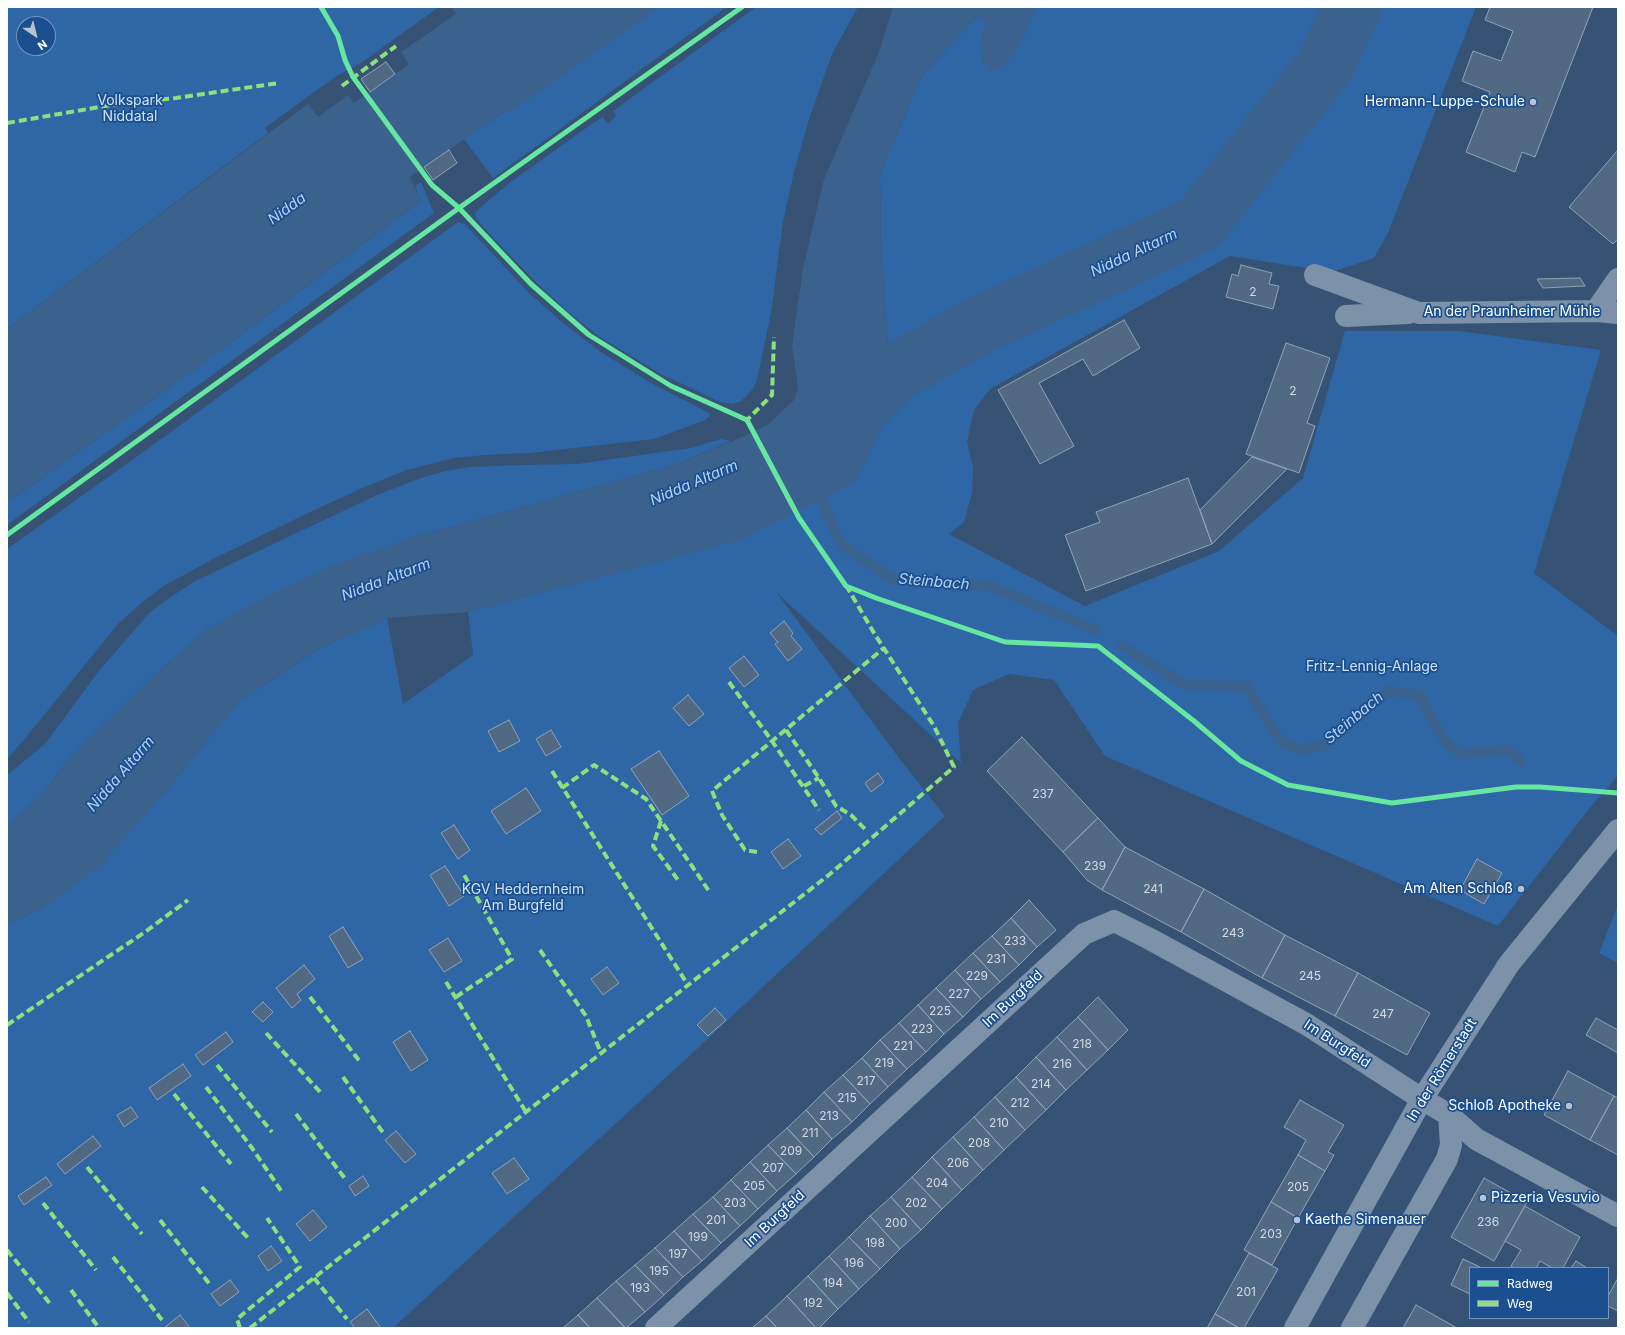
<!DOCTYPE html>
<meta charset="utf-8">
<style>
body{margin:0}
#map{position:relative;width:1625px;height:1335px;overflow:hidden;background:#365274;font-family:Inter,sans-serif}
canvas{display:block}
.frame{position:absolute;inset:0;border:8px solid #fff;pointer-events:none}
.legend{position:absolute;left:1469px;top:1267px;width:140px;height:52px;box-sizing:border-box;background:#1b4f8f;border:1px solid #7695bc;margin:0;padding:5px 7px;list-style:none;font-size:12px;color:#fff}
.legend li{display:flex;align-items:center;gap:8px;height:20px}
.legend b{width:20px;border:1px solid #7695bc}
.north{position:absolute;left:16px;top:16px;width:40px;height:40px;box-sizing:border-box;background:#1b4f8f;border:1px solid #7695bc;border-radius:50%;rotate:145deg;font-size:11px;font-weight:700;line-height:16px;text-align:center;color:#fff}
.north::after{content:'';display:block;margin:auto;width:14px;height:18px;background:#b9c2ce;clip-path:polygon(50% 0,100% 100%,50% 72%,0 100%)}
</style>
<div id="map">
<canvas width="1625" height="1335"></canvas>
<div class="frame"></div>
<ul class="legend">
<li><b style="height:5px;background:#66e7a1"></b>Radweg</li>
<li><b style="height:5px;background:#8de07e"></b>Weg</li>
</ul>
<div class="north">N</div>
</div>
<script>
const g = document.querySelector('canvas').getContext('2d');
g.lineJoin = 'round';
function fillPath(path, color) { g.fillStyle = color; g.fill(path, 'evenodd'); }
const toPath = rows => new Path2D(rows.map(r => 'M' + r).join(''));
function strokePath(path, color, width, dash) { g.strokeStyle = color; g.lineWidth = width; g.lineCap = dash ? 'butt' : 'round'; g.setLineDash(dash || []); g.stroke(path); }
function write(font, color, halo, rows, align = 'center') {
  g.font = font + ' Inter,sans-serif'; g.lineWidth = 3.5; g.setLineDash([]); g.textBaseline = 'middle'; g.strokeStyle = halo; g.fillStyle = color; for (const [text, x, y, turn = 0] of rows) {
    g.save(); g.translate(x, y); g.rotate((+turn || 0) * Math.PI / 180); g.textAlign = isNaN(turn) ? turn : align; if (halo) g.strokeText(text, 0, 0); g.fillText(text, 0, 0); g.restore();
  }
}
fillPath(toPath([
 [7,7,439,7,361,63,335,77,265,128,268,133,7,329],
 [24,24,48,24,48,48,24,48],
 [659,7,727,7,493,178,464,139],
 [756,7,858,7,833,52,810,116,794,172,783,222,771,313,757,380,752,390,740,402,732,404,720,402,659,373,600,337,568,312,540,286,493,238,476,218,475,212,512,181,593,123,603,117,608,124,616,116,613,111],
 [1036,7,1476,7,1388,233,1374,258,1332,272,1230,256,990,389,974,410,967,442,973,468,972,493,964,522,949,534,1085,606,1219,551,1303,478,1345,331,1459,331,1601,350,1534,573,1618,636,1618,776,1593,804,1498,926,1105,756,1054,680,1009,674,973,690,958,723,961,763,777,593,899,758,945,816,698,1048,393,1328,7,1328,7,924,42,909,164,793,239,701,319,649,387,618,403,704,473,655,468,612,641,566,854,483,883,425,979,326,888,346,881,250,880,174,921,77,976,17,987,20,981,45,984,65,1021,43],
 [421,182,434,213,7,525,7,503,192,371,421,201,415,186],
 [458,222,465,224,530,294,562,322,601,352,651,383,711,414,705,420,654,439,530,453,485,455,454,458,407,470,367,486,308,513,213,559,162,587,139,605,118,624,23,741,7,759,7,549,142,453],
 [721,439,731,441,674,465,411,538,209,628,158,672,66,762,44,793,7,827,7,775,45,744,98,672,149,613,169,598,195,581,377,495,421,478,445,471,471,467,520,465,577,464,691,448],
 [1618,905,1618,963,1599,953]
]), '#2f66a5');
fillPath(toPath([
 [451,7,659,7,508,114,505,111,410,177,421,201,192,371,7,503,7,329,308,104,318,117,348,95,354,103,409,64,401,52,456,14],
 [893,7,1036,7,1021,43,1005,64,991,72,984,65,981,45,986,20,976,17,921,77,880,174,881,250,888,345,980,325,883,425,854,483,741,540,468,612,387,618,319,649,239,701,164,793,102,864,42,909,7,924,7,827,44,793,66,762,158,672,209,628,262,599,336,564,411,538,674,465,740,438,767,425,794,400,798,388,792,345,803,268,824,179,879,52]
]), '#3b618d');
strokePath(toPath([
 [820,487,825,509,841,544,894,580,990,586,1096,630],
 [1122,646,1186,685,1246,686,1281,742,1300,750,1325,745,1388,691,1420,695,1433,722,1446,742,1461,754,1508,750,1521,762]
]), '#3b618d', 10);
strokePath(toPath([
 [909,365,980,325,1199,224,1326,64,1352,7]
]), '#3b618d', 58);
const building = toPath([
 [1490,7,1593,7,1535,157,1522,152,1515,172,1466,152,1490,92,1462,81,1473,51,1501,61,1513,31,1485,20,1490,7],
 [386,62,395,74,370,92,361,79,386,62],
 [449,150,457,163,433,180,424,167,449,150],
 [1618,150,1618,239,1613,244,1569,207,1618,150],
 [1241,265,1272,273,1269,284,1279,286,1273,309,1226,297,1232,274,1238,276,1241,265],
 [1580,278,1585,286,1543,288,1537,279,1580,278],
 [1124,320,1140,348,1093,376,1083,359,1039,383,1074,446,1040,464,998,390,1124,320],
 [1286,343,1330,358,1307,423,1315,426,1299,473,1246,454,1286,343],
 [1252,457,1287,469,1212,544,1200,510,1252,457],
 [1188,478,1212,544,1086,591,1065,535,1100,522,1096,512,1188,478],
 [784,621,793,633,791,636,802,649,788,661,775,644,778,642,770,633,784,621],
 [744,656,759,675,744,687,729,668,744,656],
 [688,695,704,714,689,726,673,708,688,695],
 [509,720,520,741,499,752,488,731,509,720],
 [551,730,561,747,546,756,536,739,551,730],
 [1022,737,1098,818,1063,852,987,771,1022,737],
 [659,751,689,796,662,815,631,769,659,751],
 [878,773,884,782,871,792,865,783,878,773],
 [526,788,541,811,506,834,491,811,526,788],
 [837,811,842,818,821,835,815,829,837,811],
 [1098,818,1125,847,1102,890,1087,880,1063,852,1098,818],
 [454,825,470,850,458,859,441,833,454,825],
 [788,839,801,856,783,869,771,852,788,839],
 [1125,847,1204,889,1181,932,1102,890,1125,847],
 [1477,859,1502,873,1484,904,1460,890,1477,859],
 [445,866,464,896,449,906,430,875,445,866],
 [1204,889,1285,935,1262,978,1181,932,1204,889],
 [1029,900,1056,930,1037,947,1011,918,1029,900],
 [1011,918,1037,947,1019,965,992,936,1011,918],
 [343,927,363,959,348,968,329,936,343,927],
 [1285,935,1358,973,1335,1016,1262,978,1285,935],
 [992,936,1019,965,1000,982,973,953,992,936],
 [448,938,462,961,444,972,429,950,448,938],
 [973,953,1000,982,981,999,955,970,973,953],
 [304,965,315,979,297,994,301,1000,292,1008,276,988,304,965],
 [607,967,619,983,603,995,591,979,607,967],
 [955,970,981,999,963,1017,936,988,955,970],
 [1358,973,1430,1013,1407,1055,1335,1016,1358,973],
 [936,988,963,1017,944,1034,918,1005,936,988],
 [1098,997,1128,1030,1108,1050,1078,1017,1098,997],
 [263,1002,273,1012,263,1022,252,1012,263,1002],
 [918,1005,944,1034,926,1052,899,1023,918,1005],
 [715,1008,726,1020,708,1036,697,1025,715,1008],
 [1078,1017,1108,1050,1087,1070,1057,1037,1078,1017],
 [1596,1018,1618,1030,1618,1053,1586,1035,1596,1018],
 [899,1023,926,1052,907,1069,880,1040,899,1023],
 [410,1031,428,1060,411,1071,393,1042,410,1031],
 [226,1032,233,1042,203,1065,195,1055,226,1032],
 [1057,1037,1087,1070,1066,1090,1036,1057,1057,1037],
 [880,1040,907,1069,888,1087,862,1058,880,1040],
 [1036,1057,1066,1090,1046,1110,1016,1077,1036,1057],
 [862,1058,888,1087,870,1104,843,1075,862,1058],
 [183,1064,191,1076,157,1100,149,1088,183,1064],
 [1568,1071,1614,1096,1590,1140,1544,1115,1568,1071],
 [843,1075,870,1104,852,1122,824,1092,843,1075],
 [1016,1077,1046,1110,1025,1130,995,1097,1016,1077],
 [824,1092,852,1122,832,1139,806,1110,824,1092],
 [1614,1096,1618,1098,1618,1155,1590,1140,1614,1096],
 [995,1097,1025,1130,1004,1150,974,1117,995,1097],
 [1300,1100,1344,1125,1328,1152,1334,1155,1325,1171,1298,1155,1306,1140,1284,1127,1300,1100],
 [131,1107,138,1117,124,1127,117,1115,131,1107],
 [806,1110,832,1139,814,1157,787,1128,806,1110],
 [974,1117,1004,1150,983,1170,953,1137,974,1117],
 [787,1128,814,1157,796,1174,768,1145,787,1128],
 [396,1131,416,1154,405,1163,385,1140,396,1131],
 [93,1136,101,1146,65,1174,57,1164,93,1136],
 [953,1137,983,1170,962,1190,932,1157,953,1137],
 [768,1145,796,1174,777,1191,750,1162,768,1145],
 [1298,1155,1325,1171,1298,1218,1271,1202,1298,1155],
 [932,1157,962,1190,942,1209,912,1177,932,1157],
 [514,1158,529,1179,507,1194,492,1173,514,1158],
 [750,1162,777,1191,758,1209,731,1180,750,1162],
 [363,1176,369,1186,355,1196,349,1186,363,1176],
 [46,1177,52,1185,24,1205,18,1196,46,1177],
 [912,1177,942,1209,921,1230,891,1197,912,1177],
 [1484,1178,1527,1202,1494,1261,1451,1237,1484,1178],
 [731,1180,758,1209,740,1226,713,1197,731,1180],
 [713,1197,740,1226,721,1243,693,1214,713,1197],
 [891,1197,921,1230,900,1249,870,1216,891,1197],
 [1271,1202,1298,1218,1272,1265,1244,1250,1271,1202],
 [1525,1206,1580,1237,1563,1268,1552,1268,1540,1261,1536,1268,1514,1268,1511,1266,1521,1250,1505,1241,1525,1206],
 [313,1210,327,1227,310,1241,296,1224,313,1210],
 [693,1214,721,1243,702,1261,674,1231,693,1214],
 [870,1216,900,1249,880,1269,849,1237,870,1216],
 [674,1231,702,1261,683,1277,655,1248,674,1231],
 [849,1237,880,1269,859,1289,829,1256,849,1237],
 [271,1246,282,1261,268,1271,258,1256,271,1246],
 [655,1248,683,1277,664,1295,635,1265,655,1248],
 [1249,1253,1278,1269,1244,1328,1239,1328,1215,1314,1249,1253],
 [829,1256,859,1289,838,1309,808,1276,829,1256],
 [1463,1259,1482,1268,1470,1268,1470,1294,1451,1285,1463,1259],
 [1576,1261,1587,1268,1571,1268,1576,1261],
 [635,1265,664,1295,645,1312,616,1281,635,1265],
 [808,1276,838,1309,819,1328,816,1328,787,1296,808,1276],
 [1618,1278,1618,1311,1608,1306,1608,1296,1618,1278],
 [230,1280,239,1292,220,1306,211,1294,230,1280],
 [616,1281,645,1312,626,1328,597,1298,616,1281],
 [787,1296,816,1328,777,1328,766,1316,787,1296],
 [597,1298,625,1328,590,1328,578,1315,597,1298],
 [1416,1305,1457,1328,1403,1328,1416,1305],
 [367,1309,381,1328,355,1328,350,1322,367,1309],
 [1215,1314,1239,1328,1207,1328,1215,1314],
 [180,1315,190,1328,164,1328,180,1315],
 [578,1315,590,1328,563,1328,578,1315],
 [766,1316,777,1328,752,1328,766,1316]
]);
fillPath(building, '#526984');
strokePath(building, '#92a2b6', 1);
strokePath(toPath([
 [1315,275,1419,313,1596,311,1618,313],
 [1596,311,1618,279],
 [1346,316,1408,313],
 [656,1328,1084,934,1114,921,1148,938,1306,1024,1422,1099,1449,1115,1476,1139,1618,1216],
 [1295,1328,1422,1099,1509,964,1618,830],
 [1352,1328,1447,1159,1451,1145,1449,1115]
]), '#7d92a8', 22);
strokePath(toPath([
 [342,86,396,46],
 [7,123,111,105,176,98,279,83],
 [744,419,747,420,772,395,774,337],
 [729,682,772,741,819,810],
 [786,730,819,778,836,806,851,815,865,829],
 [552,771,688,985],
 [804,786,819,778],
 [562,788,594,765,646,799,709,891],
 [661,821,653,846,678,880],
 [757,852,745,850,722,815,712,791,884,648],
 [540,950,586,1016,601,1053],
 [446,982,526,1112],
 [310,997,361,1063],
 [456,997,512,959,463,873],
 [7,1025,145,932,188,900],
 [266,1033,322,1094],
 [217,1065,272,1132],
 [343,1077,384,1134],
 [206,1087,252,1148,282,1192],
 [174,1094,231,1164],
 [296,1114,346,1180],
 [87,1167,142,1234],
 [202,1187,248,1238],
 [43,1203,96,1270],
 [160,1220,211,1286],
 [7,1250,51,1305],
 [113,1257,162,1320],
 [314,1278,347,1319],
 [71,1290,99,1328],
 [7,1293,29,1322],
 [240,1328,237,1319,300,1267,267,1218],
 [250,1328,830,874,954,767,934,726,874,633,847,587]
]), '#8de07e', 4, [8, 4]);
strokePath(toPath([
 [321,7,338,36,345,60,353,77,432,185,459,208,531,284,589,335,671,386,747,420,799,518,846,586,876,598,1005,642,1098,646,1194,721,1241,761,1288,785,1392,803,1516,787,1540,787,1618,793],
 [7,535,459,208,742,7]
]), '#66e7a1', 5);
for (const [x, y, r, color] of [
 [1533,102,4,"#b9c2ce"],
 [1521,889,4,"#b9c2ce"],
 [1569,1106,4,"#b9c2ce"],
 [1483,1198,4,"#b9c2ce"],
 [1297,1220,4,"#b9c2ce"]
]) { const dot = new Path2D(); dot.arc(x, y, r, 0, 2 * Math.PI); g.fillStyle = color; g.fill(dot); strokePath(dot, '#1b4f8f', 1.5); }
write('12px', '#d4dae0', null, [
 ["2",1253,292],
 ["2",1293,391],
 ["237",1043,794],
 ["239",1095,866],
 ["241",1153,889],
 ["243",1233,933],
 ["233",1015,941],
 ["231",996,959],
 ["229",977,976],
 ["245",1310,976],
 ["227",959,994],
 ["225",940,1011],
 ["247",1383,1014],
 ["223",922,1029],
 ["218",1082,1044],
 ["221",903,1046],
 ["219",884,1063],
 ["216",1062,1064],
 ["217",866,1081],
 ["214",1041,1084],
 ["215",847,1098],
 ["212",1020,1103],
 ["213",829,1116],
 ["210",999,1123],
 ["211",810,1133],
 ["208",979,1143],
 ["209",791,1151],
 ["206",958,1163],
 ["207",773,1168],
 ["204",937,1183],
 ["205",754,1186],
 ["205",1298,1187],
 ["203",735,1203],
 ["202",916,1203],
 ["201",716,1220],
 ["236",1488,1222],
 ["200",896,1223],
 ["203",1271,1234],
 ["199",698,1237],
 ["198",875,1243],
 ["197",678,1254],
 ["196",854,1263],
 ["195",659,1271],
 ["194",833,1283],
 ["193",640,1288],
 ["201",1246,1292],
 ["192",813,1303]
]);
write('14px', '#cfe3fa', '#1b4f8f', [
 ["Volkspark",130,101],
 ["Niddatal",130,117],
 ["Fritz-Lennig-Anlage",1372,667],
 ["KGV Heddernheim",523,890],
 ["Am Burgfeld",523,906]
]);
write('14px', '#fff', '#1b4f8f', [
 ["Hermann-Luppe-Schule",1525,102],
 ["Am Alten Schloß",1513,889],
 ["Schloß Apotheke",1561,1106],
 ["Pizzeria Vesuvio",1491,1198,"left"],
 ["Kaethe Simenauer",1305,1220,"left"]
], 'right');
write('14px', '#fff', '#1b4f8f', [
 ["An der Praunheimer Mühle",1512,312],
 ["Im Burgfeld",1013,999,-43],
 ["Im Burgfeld",1337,1044,33],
 ["In der Römerstadt",1442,1070,-58],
 ["Im Burgfeld",775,1219,-43]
]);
write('italic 15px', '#b5d3f5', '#1b4f8f', [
 ["Nidda",287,209,-36],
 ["Nidda Altarm",1134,253,-25],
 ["Nidda Altarm",694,483,-23],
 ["Nidda Altarm",386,580,-21],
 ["Steinbach",934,582,5],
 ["Steinbach",1354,718,-40],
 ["Nidda Altarm",121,774,-49]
]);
</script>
